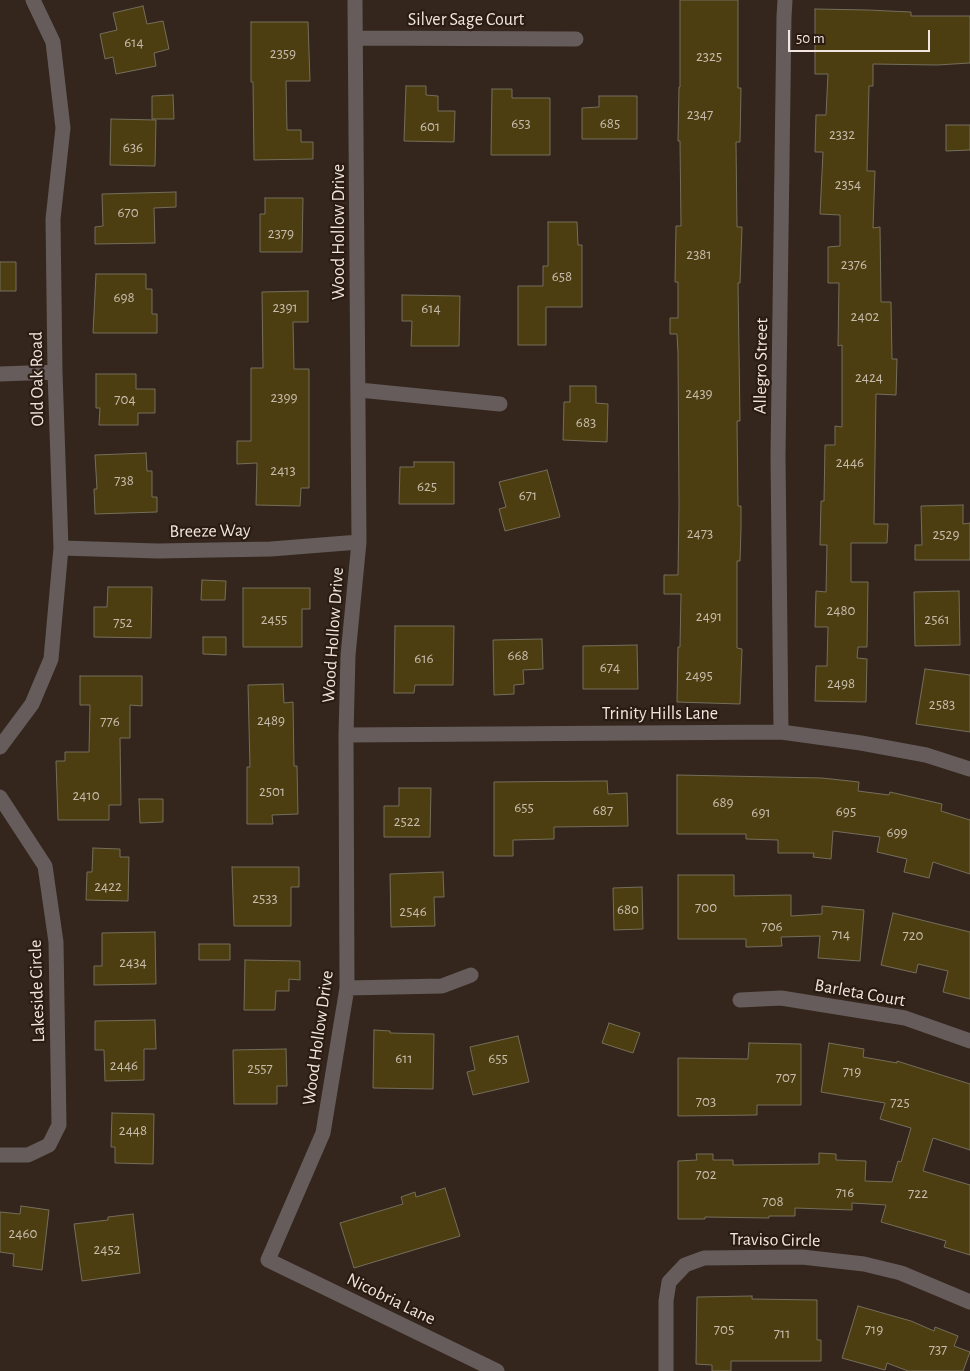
<!DOCTYPE html>
<style>
body{margin:0}
#map{position:relative;width:970px;height:1371px;overflow:hidden;background:#34261c;font-family:"Alegreya Sans",sans-serif}
canvas{display:block}
.scale{position:absolute;left:788px;top:30px;width:142px;height:22px;box-sizing:border-box;border:2px solid #f0e6df;border-top:0;padding-left:6px;font-size:15px;line-height:18px;white-space:nowrap;color:#f0e6df;-webkit-text-stroke:4px #2a1c12;paint-order:stroke}
</style>
<div id="map">
<canvas width="970" height="1371"></canvas>
<div class="scale">50 m</div>
</div>
<script>
const g = document.querySelector('canvas').getContext('2d');
g.lineJoin = 'round';
function fillPath(path, color) { g.fillStyle = color; g.fill(path, 'evenodd'); }
const toPath = rows => new Path2D(rows.map(r => 'M' + r).join(''));
function strokePath(path, color, width, dash) { g.strokeStyle = color; g.lineWidth = width; g.lineCap = dash ? 'butt' : 'round'; g.setLineDash(dash || []); g.stroke(path); }
function write(font, color, halo, rows, align = 'center') {
  g.font = font + ' "Alegreya Sans",sans-serif'; g.lineWidth = 4.5; g.setLineDash([]); g.textBaseline = 'middle'; g.strokeStyle = halo; g.fillStyle = color; for (const [text, x, y, turn = 0] of rows) {
    g.save(); g.translate(x, y); g.rotate((+turn || 0) * Math.PI / 180); g.textAlign = isNaN(turn) ? turn : align; if (halo) g.strokeText(text, 0, 0); g.fillText(text, 0, 0); g.restore();
  }
}
const building = toPath([
 [680,0,738,0,738,88,741,88,740,142,736,142,737,227,742,227,740,283,738,283,740,421,737,421,738,506,741,506,741,528,740,561,737,561,737,648,742,649,740,704,677,702,678,647,680,647,681,594,664,594,664,575,678,575,679,505,678,353,677,334,670,334,670,318,678,318,678,282,675,282,676,226,681,226,680,141,678,141,679,87,680,87,680,0],
 [143,6,147,24,163,21,169,49,154,53,156,66,116,74,113,57,105,59,100,34,117,30,113,13,143,6],
 [815,9,868,10,911,12,911,16,970,16,970,63,937,65,873,64,873,86,869,86,867,171,875,171,873,228,880,227,881,302,891,302,892,359,897,359,896,395,876,394,874,524,888,524,887,543,851,543,851,582,868,582,867,647,858,647,857,658,867,659,866,702,815,701,816,666,827,666,828,627,815,627,816,591,826,592,827,545,820,545,821,501,824,501,825,445,835,445,835,426,842,427,842,345,838,346,839,283,828,283,828,247,840,246,840,215,820,214,823,152,815,152,816,115,826,115,828,74,815,74,815,9],
 [251,22,308,22,310,81,286,81,287,130,301,130,301,142,313,142,313,159,254,160,253,82,251,82,251,22],
 [406,86,426,86,426,95,438,96,438,111,455,111,454,142,404,141,406,86],
 [492,89,512,89,512,98,550,98,550,155,491,155,492,89],
 [173,95,174,119,152,119,152,96,173,95],
 [599,96,637,96,637,139,582,139,582,108,599,107,599,96],
 [111,119,156,120,155,166,110,165,111,119],
 [946,125,970,125,970,150,946,151,946,125],
 [176,192,176,207,154,208,155,243,95,244,95,227,103,226,102,194,176,192],
 [265,198,303,198,302,252,260,252,260,214,265,214,265,198],
 [548,222,577,222,578,245,582,245,582,307,546,307,546,345,518,345,518,286,543,286,543,266,548,266,548,222],
 [0,262,16,262,16,291,0,291,0,262],
 [96,274,146,274,146,289,152,289,152,314,157,314,157,333,93,333,96,274],
 [308,291,308,322,293,322,294,369,309,369,309,488,301,488,300,506,256,505,257,463,237,464,237,441,251,441,251,368,263,368,262,292,308,291],
 [402,295,460,296,459,346,411,346,412,321,402,321,402,295],
 [96,374,136,374,136,389,155,389,155,413,138,413,138,425,99,425,100,408,96,408,96,374],
 [570,386,596,386,596,403,608,404,607,442,563,440,564,402,570,402,570,386],
 [146,453,147,471,152,471,152,497,157,497,157,512,95,514,94,489,97,489,95,455,146,453],
 [414,462,454,462,454,504,399,504,400,467,414,467,414,462],
 [547,470,560,517,505,531,499,509,506,507,499,482,547,470],
 [963,505,963,524,970,523,970,560,915,560,915,545,922,545,921,506,963,505],
 [202,580,226,581,225,600,201,600,202,580],
 [108,587,152,587,151,638,94,637,94,607,107,607,108,587],
 [243,588,310,588,310,609,302,609,302,647,243,647,243,588],
 [959,591,960,645,915,646,914,592,959,591],
 [395,626,454,626,453,685,415,685,414,693,394,693,395,626],
 [203,637,226,637,226,655,203,654,203,637],
 [542,639,543,669,523,670,524,684,514,685,514,694,494,695,493,640,542,639],
 [637,645,638,689,583,689,583,646,637,645],
 [925,669,970,675,970,732,916,724,925,669],
 [80,676,142,676,142,706,130,705,130,738,120,738,121,805,109,805,109,820,58,820,56,761,65,761,65,752,89,752,90,705,80,705,80,676],
 [283,684,284,703,293,702,294,766,297,766,298,814,272,815,273,824,247,824,247,767,250,767,248,685,283,684],
 [677,775,822,778,859,782,858,791,889,795,890,792,942,804,941,811,970,820,970,874,933,862,929,878,904,872,907,859,877,852,880,837,833,831,831,859,813,857,814,853,778,853,778,840,746,839,746,834,677,834,677,775],
 [607,781,608,794,627,793,628,826,554,827,554,839,513,840,513,856,494,856,494,782,607,781],
 [399,788,431,788,430,837,384,837,384,806,399,806,399,788],
 [139,799,163,799,163,822,140,823,139,799],
 [93,848,120,849,120,857,129,857,128,901,86,900,87,872,92,872,93,848],
 [232,867,299,867,299,887,291,887,291,926,234,926,232,867],
 [443,872,444,897,434,897,435,926,391,927,390,874,443,872],
 [678,875,734,875,734,896,791,895,791,916,822,914,822,906,864,910,860,961,818,958,820,936,781,937,782,946,746,947,746,939,678,939,678,875],
 [642,887,643,929,614,930,613,888,642,887],
 [893,913,970,932,970,999,943,992,948,971,918,964,916,973,881,965,893,913],
 [155,932,156,984,94,985,94,966,102,966,102,933,155,932],
 [199,944,230,944,230,960,199,960,199,944],
 [245,960,300,961,300,980,289,979,289,991,276,991,275,1010,244,1010,245,960],
 [155,1020,156,1049,144,1049,144,1080,105,1081,104,1050,95,1050,95,1021,155,1020],
 [609,1023,640,1033,633,1053,602,1043,609,1023],
 [374,1030,390,1031,390,1033,434,1034,433,1089,373,1088,374,1030],
 [518,1036,529,1082,473,1095,467,1072,475,1070,470,1047,518,1036],
 [749,1043,801,1044,801,1105,757,1105,757,1115,678,1116,678,1058,748,1059,749,1043],
 [829,1043,864,1049,863,1057,897,1063,897,1061,970,1084,970,1150,933,1138,923,1171,970,1185,970,1255,944,1247,946,1241,881,1222,886,1205,852,1203,852,1210,795,1208,795,1216,769,1216,769,1218,705,1217,705,1219,678,1219,678,1161,697,1160,696,1154,713,1154,713,1160,733,1160,733,1165,819,1164,819,1153,836,1154,836,1160,866,1161,865,1181,892,1182,898,1161,901,1162,911,1128,880,1119,885,1103,821,1092,829,1043],
 [286,1049,287,1086,277,1086,277,1104,234,1104,233,1050,286,1049],
 [112,1113,154,1114,153,1164,115,1163,115,1147,111,1147,112,1113],
 [445,1188,460,1236,354,1268,340,1223,403,1204,401,1197,415,1192,416,1197,445,1188],
 [21,1206,49,1210,42,1270,13,1266,14,1254,0,1252,0,1212,20,1214,21,1206],
 [133,1214,140,1273,82,1281,74,1224,108,1220,108,1217,133,1214],
 [752,1296,752,1299,817,1300,817,1340,821,1340,821,1361,731,1361,731,1371,712,1371,712,1365,696,1364,697,1297,752,1296],
 [858,1306,911,1321,934,1331,935,1327,958,1336,954,1346,970,1352,963,1371,908,1371,887,1363,885,1370,842,1358,858,1306]
]);
fillPath(building, '#4d3e11');
strokePath(building, '#746e5b', 1);
strokePath(toPath([
 [355,0,359,542,348,655,346,735,347,988,323,1133,268,1260,497,1371],
 [355,38,576,39],
 [0,374,55,372],
 [359,390,500,404],
 [61,548,158,551,271,549,359,542],
 [781,732,778,456,784,17,785,0],
 [346,735,781,732,861,743,926,755,970,769],
 [0,747,32,704,51,659,61,548,55,372,53,219,63,128,53,42,33,0],
 [0,797,45,866,56,942,59,1125,49,1145,28,1155,0,1155],
 [347,988,442,986,471,975],
 [740,1000,781,998,905,1018,970,1041],
 [666,1371,666,1301,669,1282,685,1265,704,1258,802,1257,864,1264,901,1273,970,1302]
]), '#665c5b', 15);
write('15px', '#c7bcac', null, [
 ["614",134,42],
 ["2359",283,53],
 ["2325",709,56],
 ["2347",700,114],
 ["653",521,123],
 ["685",610,123],
 ["601",430,126],
 ["2332",842,134],
 ["636",133,147],
 ["2354",848,184],
 ["670",128,212],
 ["2379",281,233],
 ["2381",699,254],
 ["2376",854,264],
 ["658",562,276],
 ["698",124,297],
 ["2391",285,307],
 ["614",431,308],
 ["2402",865,316],
 ["2424",869,377],
 ["2439",699,393],
 ["2399",284,397],
 ["704",125,399],
 ["683",586,422],
 ["2446",850,462],
 ["2413",283,470],
 ["738",124,480],
 ["625",427,486],
 ["671",528,495],
 ["2473",700,533],
 ["2529",946,534],
 ["2480",841,610],
 ["2491",709,616],
 ["2455",274,619],
 ["2561",937,619],
 ["752",123,622],
 ["668",518,655],
 ["616",424,658],
 ["674",610,667],
 ["2495",699,675],
 ["2498",841,683],
 ["2583",942,704],
 ["2489",271,720],
 ["776",110,721],
 ["2501",272,791],
 ["2410",86,795],
 ["689",723,802],
 ["655",524,807],
 ["687",603,810],
 ["695",846,811],
 ["691",761,812],
 ["2522",407,821],
 ["699",897,832],
 ["2422",108,886],
 ["2533",265,898],
 ["700",706,907],
 ["680",628,909],
 ["2546",413,911],
 ["706",772,926],
 ["714",841,934],
 ["720",913,935],
 ["2434",133,962],
 ["611",404,1058],
 ["655",498,1058],
 ["2446",124,1065],
 ["2557",260,1068],
 ["719",852,1071],
 ["707",786,1077],
 ["703",706,1101],
 ["725",900,1102],
 ["2448",133,1130],
 ["702",706,1174],
 ["716",845,1192],
 ["722",918,1193],
 ["708",773,1201],
 ["2460",23,1233],
 ["2452",107,1249],
 ["705",724,1329],
 ["719",874,1329],
 ["711",782,1333],
 ["737",938,1349]
]);
write('18px', '#f0e6df', '#2a1c12', [
 ["Silver Sage Court",466,20],
 ["Wood Hollow Drive",339,232,-90],
 ["Allegro Street",761,366,-89],
 ["Old Oak Road",37,379,-91],
 ["Breeze Way",210,531,-1],
 ["Wood Hollow Drive",333,635,-86],
 ["Trinity Hills Lane",660,714],
 ["Lakeside Circle",37,991,-92],
 ["Barleta Court",860,993,10],
 ["Wood Hollow Drive",318,1038,-82],
 ["Traviso Circle",775,1240,1],
 ["Nicobria Lane",391,1299,26]
]);
</script>
